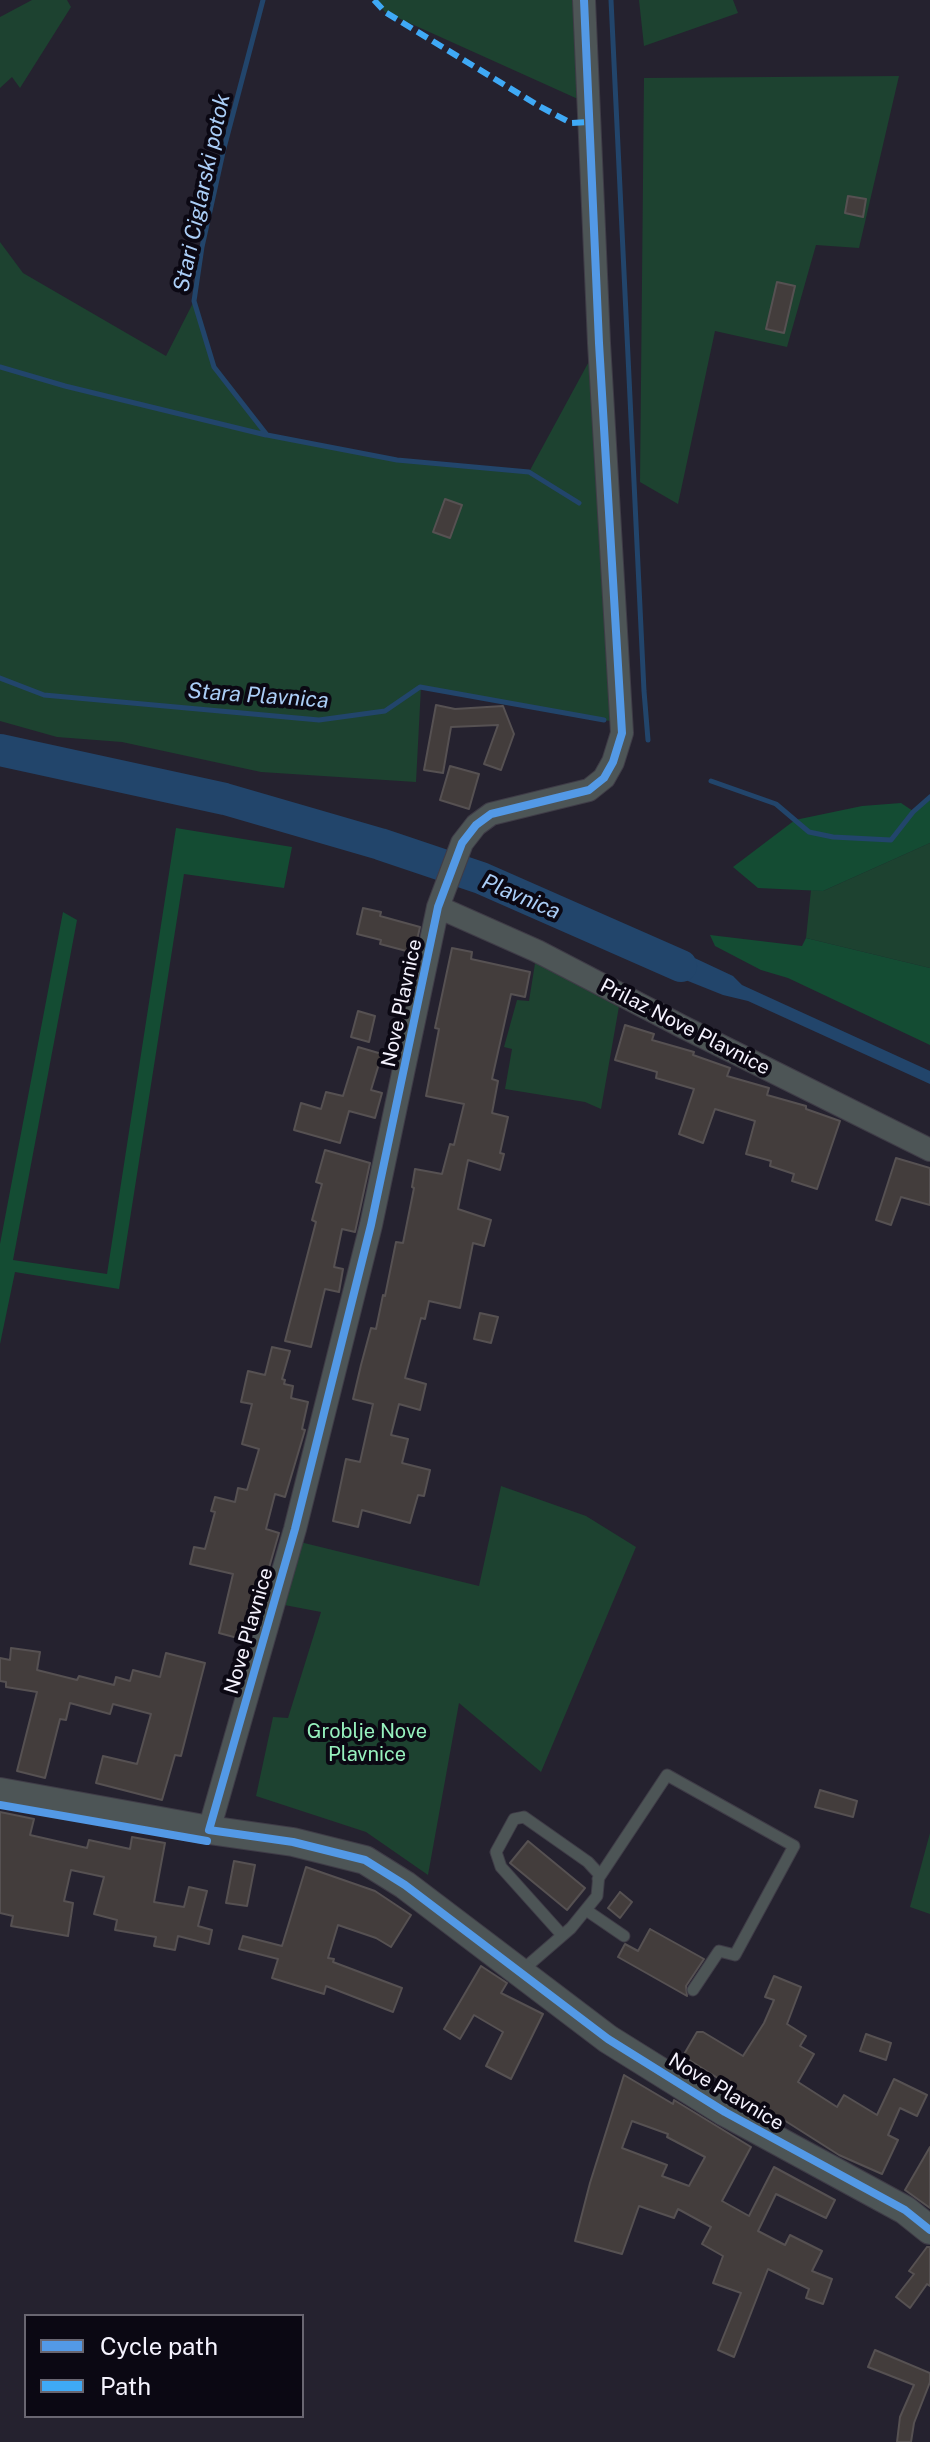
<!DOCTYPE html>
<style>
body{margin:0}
#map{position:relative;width:930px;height:2442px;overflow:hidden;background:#25222f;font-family:"Public Sans",sans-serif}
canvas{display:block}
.legend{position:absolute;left:24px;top:2314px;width:280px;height:104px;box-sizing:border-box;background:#0b0813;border:2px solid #696671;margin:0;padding:10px 14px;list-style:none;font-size:24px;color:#f5f3fe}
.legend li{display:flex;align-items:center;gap:16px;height:40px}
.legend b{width:40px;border:2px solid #696671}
</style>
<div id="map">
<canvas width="930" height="2442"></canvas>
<ul class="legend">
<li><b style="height:10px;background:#5399e6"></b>Cycle path</li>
<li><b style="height:10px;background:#3fa9f5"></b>Path</li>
</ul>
</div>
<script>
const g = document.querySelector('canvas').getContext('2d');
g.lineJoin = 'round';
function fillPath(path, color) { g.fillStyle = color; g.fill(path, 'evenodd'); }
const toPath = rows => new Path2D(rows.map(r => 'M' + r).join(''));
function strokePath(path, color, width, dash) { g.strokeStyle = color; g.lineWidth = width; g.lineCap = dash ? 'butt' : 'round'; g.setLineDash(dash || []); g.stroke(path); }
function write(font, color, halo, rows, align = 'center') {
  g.font = font + ' "Public Sans",sans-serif'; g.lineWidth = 8; g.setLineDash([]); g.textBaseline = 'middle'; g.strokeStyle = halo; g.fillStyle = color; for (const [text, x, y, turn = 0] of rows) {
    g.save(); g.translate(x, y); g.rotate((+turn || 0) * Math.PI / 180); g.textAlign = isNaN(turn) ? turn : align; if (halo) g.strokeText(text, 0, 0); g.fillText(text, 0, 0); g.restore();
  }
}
fillPath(toPath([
 [32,0,67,0,71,7,20,88,12,77,0,88,0,17],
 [374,0,584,0,589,104,385,12],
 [639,0,733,0,738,13,644,46],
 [899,76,859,248,816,245,787,347,715,331,678,504,640,482,644,78],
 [0,242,23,273,166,356,194,301,214,367,267,435,397,460,529,472,599,343,621,723,421,687,416,782,261,772,122,742,57,737,0,721],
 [930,843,930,968,806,938,811,890,823,891],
 [537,951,621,995,601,1109,585,1102,505,1089,512,1049,504,1047,517,1000,529,1001],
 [501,1486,586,1516,636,1547,541,1772,459,1703,428,1875,366,1832,256,1796,273,1717,288,1718,321,1612,274,1603,292,1540,479,1586],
 [930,1833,930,1914,910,1907]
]), '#1d4230');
fillPath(toPath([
 [930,797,930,843,823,891,758,888,733,867,795,820,862,806,901,803,913,811],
 [176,828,292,847,284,888,184,874,119,1289,15,1272,0,1344,0,1244,63,912,77,920,13,1260,107,1274],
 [710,935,802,946,806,938,930,968,930,1045,788,978,761,970,715,946]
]), '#144c33');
fillPath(toPath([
 [656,947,686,954,733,976,742,985,930,1071,930,1084,748,1001,723,995,658,969,644,960,643,949]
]), '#22456b');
strokePath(toPath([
 [263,0,224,148,202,247,194,301,214,367,267,435,397,460,529,472,579,503],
 [611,0,644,691,648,740],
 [0,367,65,386,266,435],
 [0,678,44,695,319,720,385,711,420,687,604,720],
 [711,781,776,804,809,832,833,837,891,840,913,812,930,797]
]), '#22456b', 5);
strokePath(toPath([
 [0,750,225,799,380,844,481,878,681,966]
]), '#22456b', 32);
const building = toPath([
 [848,196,866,199,863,217,845,213,848,196],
 [777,282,795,286,784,333,766,329,777,282],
 [445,499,462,505,450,538,433,532,445,499],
 [436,705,455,709,503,706,514,734,501,770,484,764,498,725,451,727,443,773,424,770,436,705],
 [450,766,479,774,469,809,440,800,450,766],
 [363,908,381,912,380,916,420,927,414,953,380,944,381,940,357,934,363,908],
 [452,948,472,952,471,959,530,972,525,997,511,994,492,1079,498,1081,492,1113,508,1117,500,1153,504,1154,500,1170,468,1160,458,1209,491,1220,484,1246,473,1243,460,1308,429,1301,425,1319,421,1318,405,1378,426,1384,420,1410,399,1404,391,1435,408,1439,402,1463,430,1470,424,1496,418,1495,410,1523,362,1510,358,1527,333,1521,346,1459,360,1462,373,1404,353,1399,361,1365,371,1328,376,1329,383,1295,385,1296,396,1242,403,1243,414,1188,412,1187,415,1169,442,1174,450,1144,454,1145,464,1104,426,1096,439,1029,435,1028,452,948],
 [358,1011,375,1016,369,1042,351,1037,358,1011],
 [625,1025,654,1034,652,1040,694,1052,693,1055,730,1068,727,1076,769,1088,767,1095,806,1106,806,1109,840,1121,817,1189,792,1181,794,1174,770,1166,771,1161,746,1154,755,1121,715,1109,703,1143,679,1134,694,1089,656,1078,657,1072,615,1060,625,1025],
 [358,1047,382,1054,371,1090,382,1093,375,1118,349,1111,340,1143,294,1130,301,1103,321,1109,326,1092,343,1096,358,1047],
 [325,1150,370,1163,355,1232,342,1229,334,1267,343,1269,339,1292,325,1289,311,1347,285,1341,316,1222,312,1220,322,1184,316,1182,325,1150],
 [896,1158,930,1168,930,1205,901,1197,891,1225,876,1220,896,1158],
 [480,1313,498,1317,491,1343,474,1339,480,1313],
 [272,1347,290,1351,282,1379,285,1380,284,1384,293,1386,291,1398,308,1402,302,1429,305,1430,285,1497,275,1494,266,1529,279,1533,256,1613,251,1612,245,1640,219,1633,233,1574,190,1564,194,1547,205,1549,215,1512,211,1511,215,1497,235,1502,238,1488,247,1490,259,1449,242,1444,252,1404,241,1402,248,1371,265,1375,272,1347],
 [11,1648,40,1652,37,1670,77,1680,79,1676,114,1685,116,1677,130,1681,133,1670,160,1677,166,1653,205,1663,181,1756,175,1755,162,1800,96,1783,103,1756,137,1764,151,1714,113,1704,110,1714,70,1703,66,1720,60,1719,45,1778,17,1771,37,1692,6,1687,6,1682,0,1681,0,1658,10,1660,11,1648],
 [820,1790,857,1801,853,1817,815,1807,820,1790],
 [0,1812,34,1819,30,1835,87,1848,89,1840,130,1849,132,1837,165,1843,154,1902,184,1907,189,1887,207,1891,198,1926,212,1930,209,1944,178,1936,175,1950,154,1946,156,1937,115,1930,117,1920,94,1914,104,1877,71,1870,64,1901,73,1903,68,1936,11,1926,13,1916,0,1913,0,1812],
 [528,1841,585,1888,567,1910,510,1863,528,1841],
 [234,1861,255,1865,247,1906,226,1903,234,1861],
 [306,1867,375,1891,411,1915,391,1947,376,1938,338,1925,328,1958,334,1959,333,1962,402,1988,393,2012,326,1986,324,1994,272,1978,278,1959,239,1949,243,1936,282,1946,306,1867],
 [620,1892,632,1902,620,1918,608,1908,620,1892],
 [650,1929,704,1959,686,1986,687,1996,618,1957,625,1944,638,1951,650,1929],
 [481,1966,507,1983,501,1993,543,2014,511,2079,486,2066,503,2032,474,2015,460,2039,444,2029,481,1966],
 [774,1976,801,1987,787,2024,806,2036,800,2046,814,2054,798,2082,837,2107,844,2095,877,2115,894,2079,927,2095,917,2116,900,2108,888,2135,898,2140,882,2174,839,2155,683,2056,697,2032,703,2032,743,2056,764,2023,774,2000,765,1997,774,1976],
 [866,2034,891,2043,886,2060,860,2051,866,2034],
 [624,2075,673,2104,674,2100,751,2147,722,2201,749,2216,774,2167,835,2200,826,2218,776,2194,758,2231,785,2245,790,2235,822,2251,812,2271,832,2279,823,2304,806,2298,809,2289,768,2269,734,2357,718,2350,741,2293,713,2283,723,2256,702,2244,711,2227,678,2209,674,2218,639,2206,622,2254,575,2241,590,2183,624,2075],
 [632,2121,668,2134,667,2137,705,2157,689,2186,662,2176,667,2165,622,2148,632,2121],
 [930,2147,930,2208,905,2190,930,2147],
 [927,2247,930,2247,930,2286,927,2284,910,2308,896,2297,914,2274,909,2271,927,2247],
 [875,2350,930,2373,930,2382,914,2423,911,2442,897,2442,900,2417,914,2385,868,2367,875,2350]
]);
fillPath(building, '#433d3c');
strokePath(building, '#565152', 2);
const service = toPath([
 [598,1879,667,1775,794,1846,735,1955,719,1951,693,1990],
 [586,1910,624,1936],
 [519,1973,571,1928,597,1896,599,1874,588,1862,524,1817,514,1819,496,1852,501,1867,562,1935]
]);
const minor = toPath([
 [438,907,537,951,683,1027,930,1150],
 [209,1830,295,1529,371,1225,438,907,462,843,476,825,491,814,589,790,604,778,613,762,622,733,599,343,584,0]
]);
const tertiary = toPath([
 [0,1792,209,1830,293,1842,365,1860,405,1885,608,2039,725,2112,905,2210,930,2230]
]);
strokePath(service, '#3f3c47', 13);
strokePath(minor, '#3f3c47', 24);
strokePath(tertiary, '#3f3c47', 30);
strokePath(service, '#4d5556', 11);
strokePath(minor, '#4d5556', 22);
strokePath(tertiary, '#4d5556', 28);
strokePath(toPath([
 [374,0,385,12,539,106,571,123,589,122]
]), '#3fa9f5', 6, [12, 6]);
strokePath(toPath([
 [584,0,599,343,622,733,613,762,604,778,589,790,491,814,476,825,462,843,438,907,371,1225,295,1529,209,1830,293,1842,365,1860,405,1885,608,2039,725,2112,905,2210,930,2230],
 [0,1805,207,1841]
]), '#5399e6', 8);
write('20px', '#f5f3fe', '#0b0813', [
 ["Nove Plavnice",402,1003,-78],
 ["Prilaz Nove Plavnice",685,1027,27],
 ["Nove Plavnice",249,1631,-74],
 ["Nove Plavnice",726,2092,31]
]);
write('20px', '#97f1be', '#0b0813', [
 ["Groblje Nove",367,1732],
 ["Plavnice",367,1755]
]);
write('italic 22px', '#abcef7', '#0b0813', [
 ["Stari Ciglarski potok",202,193,-78],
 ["Stara Plavnica",258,696,4],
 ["Plavnica",521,897,23]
]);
</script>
